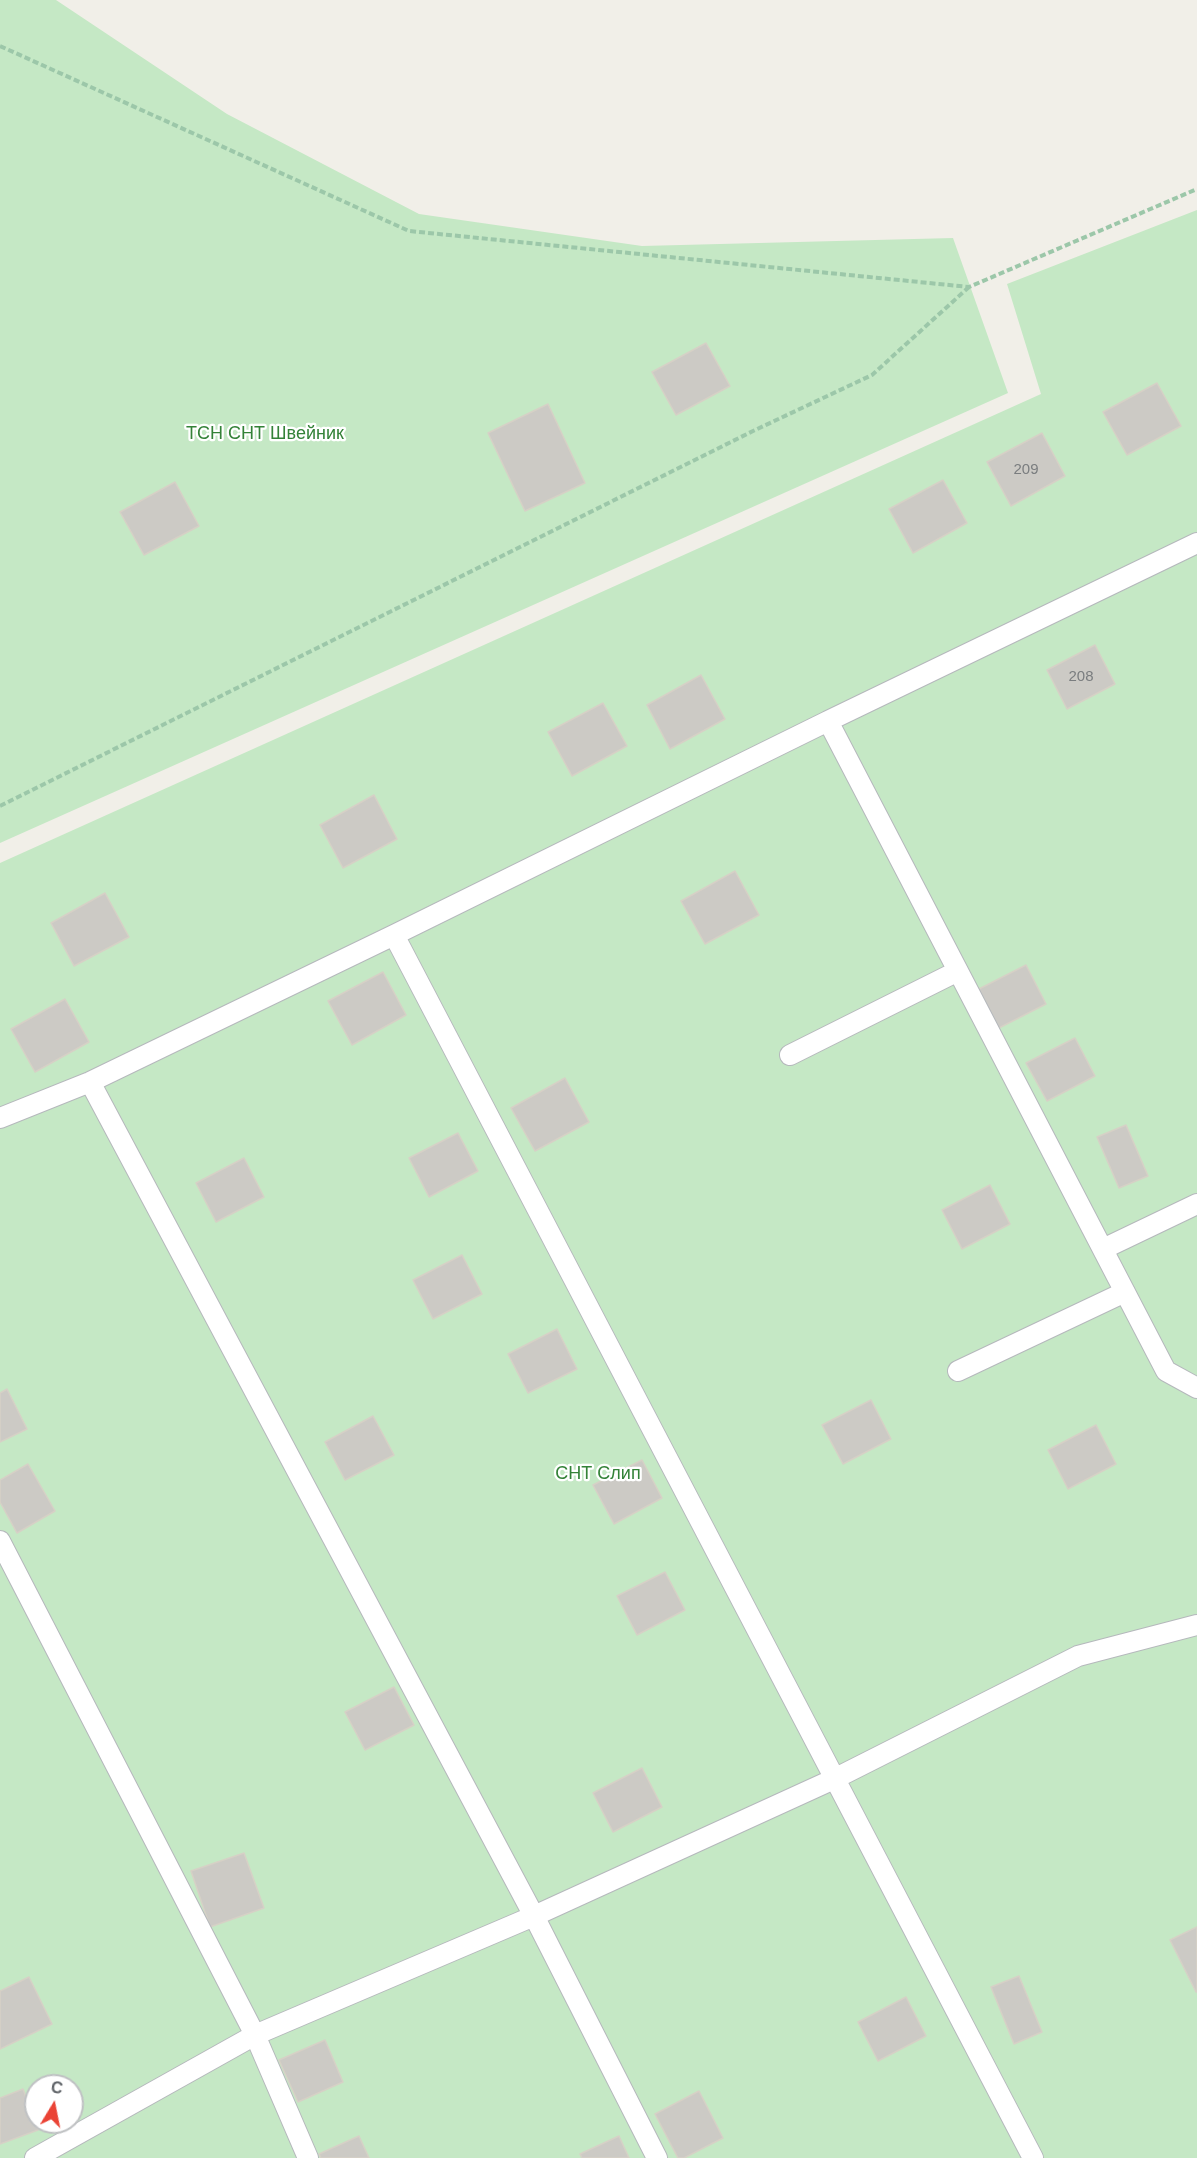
<!DOCTYPE html>
<meta charset="utf-8">
<style>
body{margin:0}
#map{position:relative;width:1197px;height:2158px;overflow:hidden;background:#f1efe8;font-family:Helvetica,sans-serif}
canvas{display:block}
.north{position:absolute;left:24px;top:2074px;width:60px;height:60px;box-sizing:border-box;background:#fff;border:2px solid #bfc1c3;border-radius:50%;rotate:10deg;font-size:16px;font-weight:700;line-height:24px;text-align:center;color:#5f6368}
.north::after{content:'';display:block;margin:auto;width:21px;height:27px;background:#ea4335;clip-path:polygon(50% 0,100% 100%,50% 72%,0 100%)}
</style>
<div id="map">
<canvas width="1197" height="2158"></canvas>
<div class="north">С</div>
</div>
<script>
const g = document.querySelector('canvas').getContext('2d');
g.lineJoin = 'round';
function fillPath(path, color) { g.fillStyle = color; g.fill(path, 'evenodd'); }
const toPath = rows => new Path2D(rows.map(r => 'M' + r).join(''));
function strokePath(path, color, width, dash) { g.strokeStyle = color; g.lineWidth = width; g.lineCap = dash ? 'butt' : 'round'; g.setLineDash(dash || []); g.stroke(path); }
function write(font, color, halo, rows, align = 'center') {
  g.font = font + ' Helvetica,sans-serif'; g.lineWidth = 4.5; g.setLineDash([]); g.textBaseline = 'middle'; g.strokeStyle = halo; g.fillStyle = color; for (const [text, x, y, turn = 0] of rows) {
    g.save(); g.translate(x, y); g.rotate((+turn || 0) * Math.PI / 180); g.textAlign = isNaN(turn) ? turn : align; if (halo) g.strokeText(text, 0, 0); g.fillText(text, 0, 0); g.restore();
  }
}
fillPath(toPath([
 [0,0,56,0,227,114,419,214,642,246,953,238,1008,393,0,843],
 [1197,210,1197,2158,0,2158,0,863,1041,394,1007,284],
 [36,2086,72,2086,72,2122,36,2122]
]), '#c5e8c5');
const building = toPath([
 [706,343,730,386,676,415,652,372,706,343],
 [1157,383,1181,426,1127,455,1103,412,1157,383],
 [548,404,585,483,525,511,488,433,548,404],
 [1042,433,1065,476,1011,506,987,462,1042,433],
 [943,480,967,523,913,553,889,509,943,480],
 [175,482,199,526,144,555,120,512,175,482],
 [1095,645,1115,684,1067,709,1047,670,1095,645],
 [701,675,725,719,670,749,647,705,701,675],
 [603,703,627,746,572,776,548,732,603,703],
 [374,795,397,839,343,868,320,825,374,795],
 [735,871,759,915,705,944,681,901,735,871],
 [105,893,129,937,74,966,51,923,105,893],
 [1026,965,1046,1004,997,1029,977,990,1026,965],
 [383,972,406,1015,352,1045,328,1001,383,972],
 [65,999,89,1042,35,1072,11,1029,65,999],
 [1075,1038,1095,1076,1047,1101,1026,1063,1075,1038],
 [565,1078,589,1122,535,1151,511,1108,565,1078],
 [1126,1125,1148,1176,1119,1188,1097,1137,1126,1125],
 [458,1133,478,1171,429,1197,409,1158,458,1133],
 [244,1158,264,1197,216,1222,196,1183,244,1158],
 [990,1185,1010,1224,962,1249,942,1210,990,1185],
 [462,1255,482,1294,433,1319,413,1280,462,1255],
 [557,1329,577,1369,528,1393,508,1354,557,1329],
 [7,1389,27,1429,0,1442,0,1393,7,1389],
 [871,1400,891,1439,843,1464,822,1425,871,1400],
 [373,1416,394,1455,345,1480,325,1442,373,1416],
 [1096,1425,1116,1464,1068,1489,1048,1450,1096,1425],
 [642,1460,662,1498,614,1524,593,1485,642,1460],
 [28,1464,55,1511,17,1533,0,1502,0,1480,28,1464],
 [665,1572,685,1610,637,1635,617,1596,665,1572],
 [394,1687,414,1725,365,1750,345,1712,394,1687],
 [642,1768,662,1807,613,1832,593,1793,642,1768],
 [244,1853,264,1908,210,1927,191,1871,244,1853],
 [1197,1927,1197,1992,1196,1992,1170,1940,1197,1927],
 [1019,1976,1042,2032,1014,2044,991,1987,1019,1976],
 [29,1977,52,2024,0,2049,0,1991,29,1977],
 [906,1997,926,2036,878,2061,858,2022,906,1997],
 [325,2040,343,2082,298,2102,279,2060,325,2040],
 [23,2089,38,2130,0,2144,0,2098,23,2089],
 [699,2091,723,2138,684,2158,678,2158,655,2114,699,2091],
 [359,2136,369,2158,321,2158,319,2154,359,2136],
 [619,2136,629,2158,582,2158,580,2154,619,2136]
]);
fillPath(building, '#cccac5');
strokePath(building, '#d6d1c6', 1.5);
const lane = toPath([
 [828,721,1197,543],
 [394,935,1033,2158],
 [790,1055,958,971],
 [90,1082,534,1916,657,2158],
 [0,1118,90,1082,394,935,828,721,1166,1371,1197,1388],
 [1103,1249,1197,1204],
 [958,1371,1125,1292],
 [0,1541,255,2035,308,2158],
 [35,2158,255,2035,534,1916,834,1779,1078,1656,1197,1625]
]);
strokePath(lane, '#b5b8bc', 22);
strokePath(toPath([
 [0,46,409,231,969,287,1197,189],
 [0,806,753,431,872,375,969,287]
]), '#9cc7a9', 4, [6, 3]);
strokePath(lane, '#fff', 20);
write('15px', '#7a7d7f', null, [
 ["209",1026,470],
 ["208",1081,677]
]);
write('18px', '#348238', '#fff', [
 ["ТСН СНТ Швейник",265,434],
 ["СНТ Слип",598,1474]
]);
</script>
